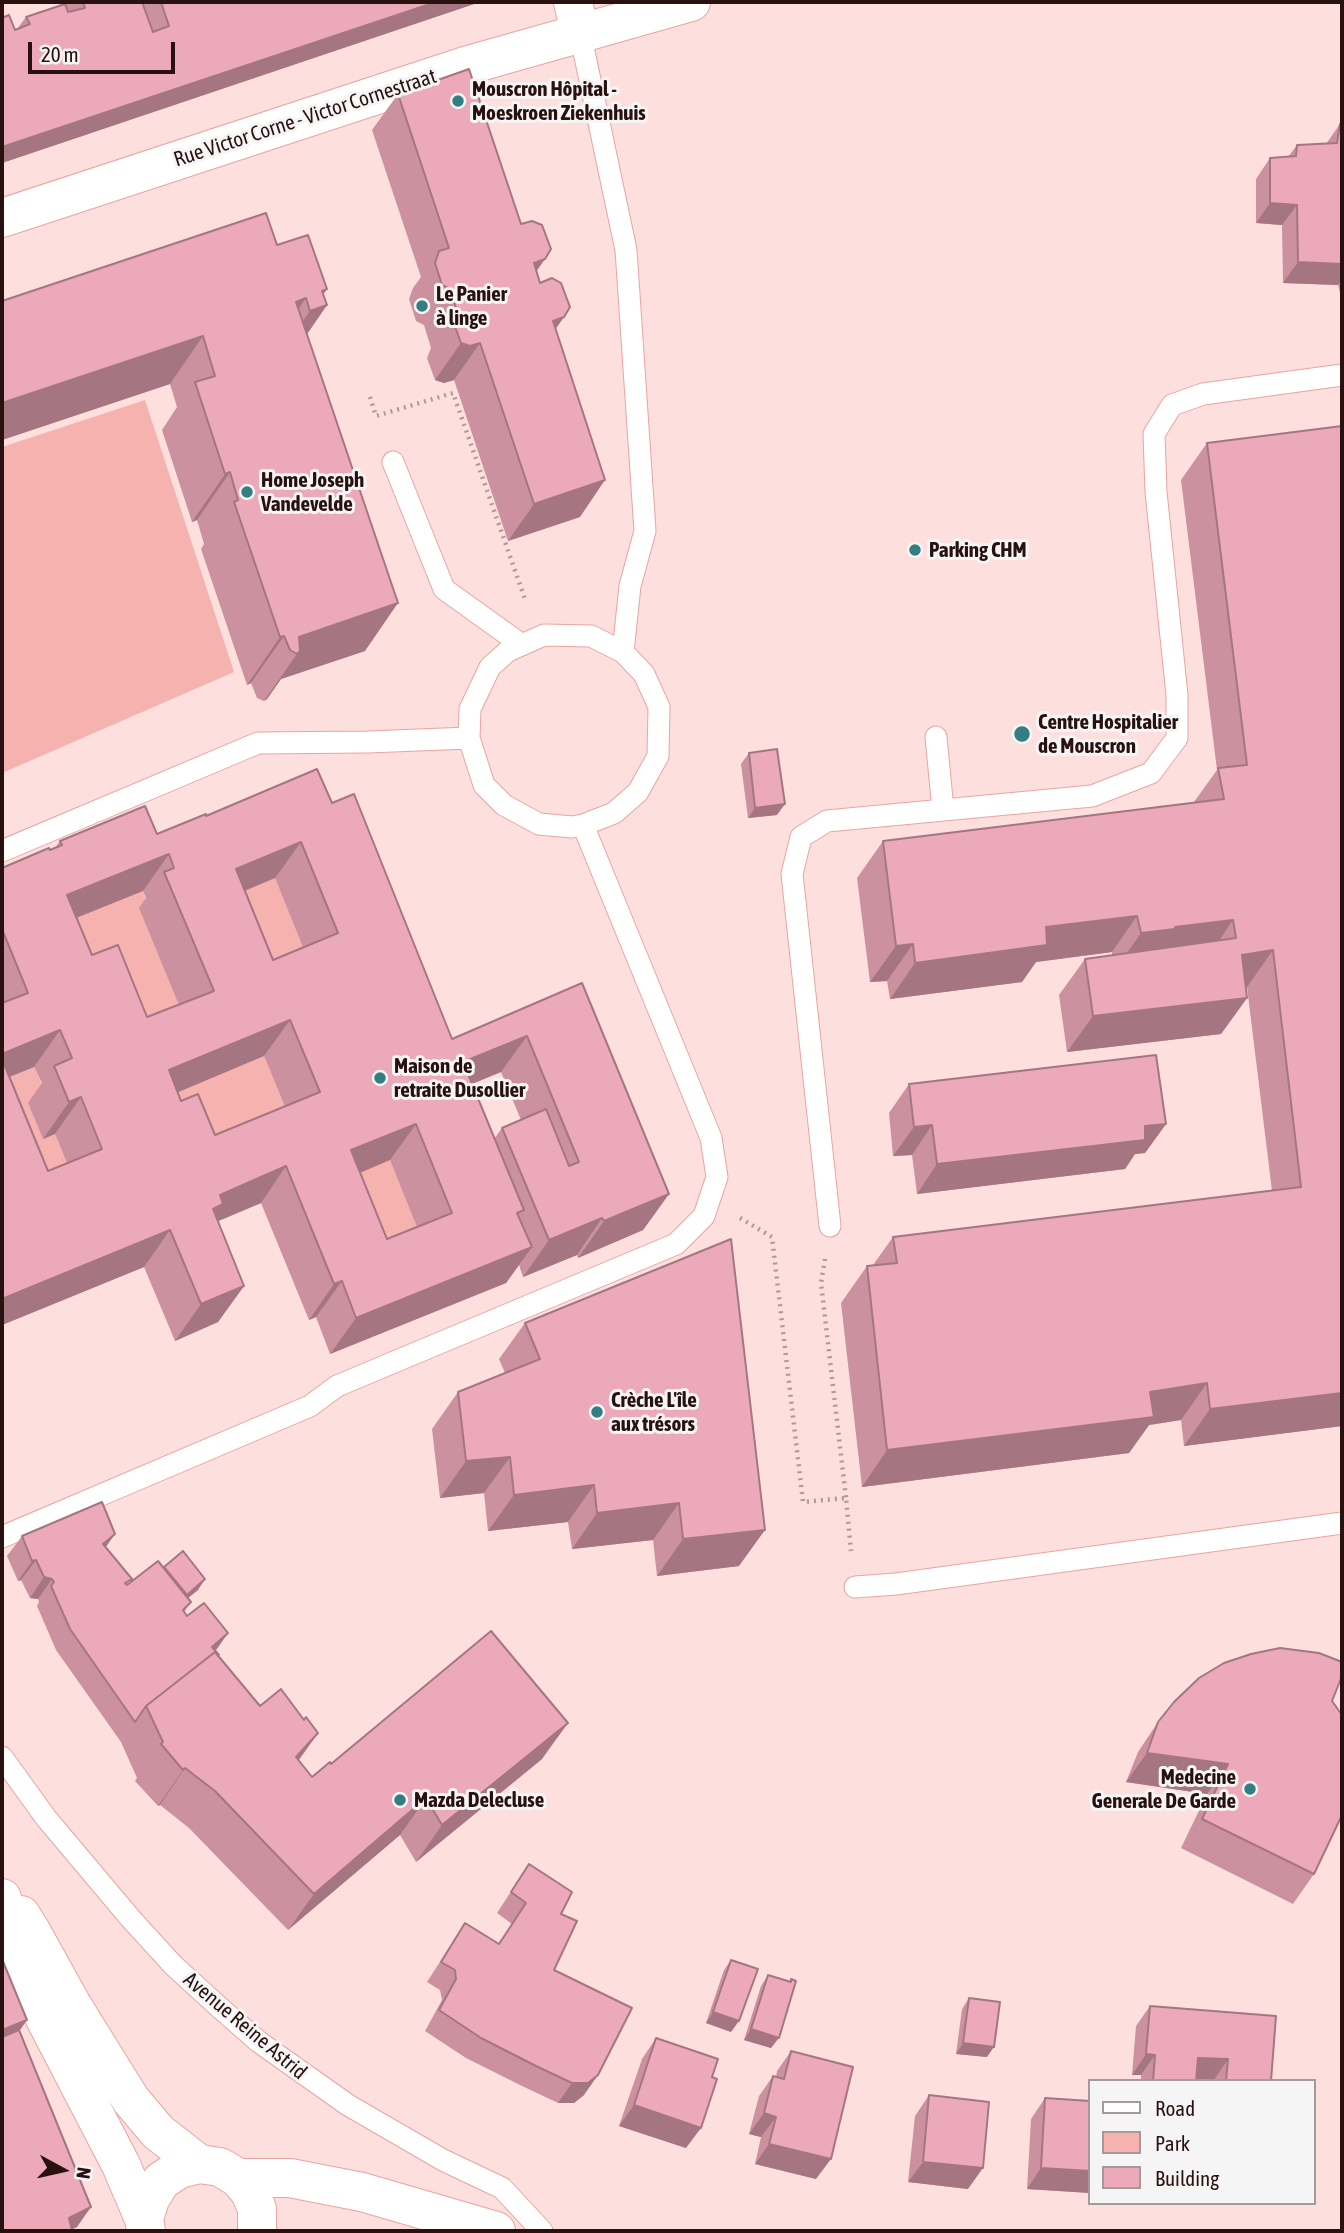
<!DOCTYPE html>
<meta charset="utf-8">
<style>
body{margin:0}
#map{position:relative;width:1344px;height:2233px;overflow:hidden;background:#fde0de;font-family:"Asap Condensed",sans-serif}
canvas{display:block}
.frame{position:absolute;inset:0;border:4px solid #291110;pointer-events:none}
.legend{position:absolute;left:1088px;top:2079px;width:228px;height:126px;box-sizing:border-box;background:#f5f5f5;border:2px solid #a39a99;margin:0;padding:9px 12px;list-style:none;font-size:21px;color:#291110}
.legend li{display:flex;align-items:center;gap:14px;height:35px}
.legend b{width:35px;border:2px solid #a39a99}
.north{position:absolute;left:28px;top:2135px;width:70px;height:70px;-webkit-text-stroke:5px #f5f5f5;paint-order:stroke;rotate:98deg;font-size:19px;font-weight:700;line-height:28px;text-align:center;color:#291110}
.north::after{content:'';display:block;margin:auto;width:24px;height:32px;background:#291110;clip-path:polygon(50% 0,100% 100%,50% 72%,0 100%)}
.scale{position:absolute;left:28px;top:42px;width:147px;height:32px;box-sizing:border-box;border:4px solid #291110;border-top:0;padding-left:9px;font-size:21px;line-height:24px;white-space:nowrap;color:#291110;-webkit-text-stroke:5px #f5f5f5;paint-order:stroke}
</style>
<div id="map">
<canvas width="1344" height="2233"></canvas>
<div class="frame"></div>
<ul class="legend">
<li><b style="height:9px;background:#fff"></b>Road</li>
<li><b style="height:19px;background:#f6b2ae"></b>Park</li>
<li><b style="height:19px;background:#eca9b9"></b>Building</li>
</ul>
<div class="north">N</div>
<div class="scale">20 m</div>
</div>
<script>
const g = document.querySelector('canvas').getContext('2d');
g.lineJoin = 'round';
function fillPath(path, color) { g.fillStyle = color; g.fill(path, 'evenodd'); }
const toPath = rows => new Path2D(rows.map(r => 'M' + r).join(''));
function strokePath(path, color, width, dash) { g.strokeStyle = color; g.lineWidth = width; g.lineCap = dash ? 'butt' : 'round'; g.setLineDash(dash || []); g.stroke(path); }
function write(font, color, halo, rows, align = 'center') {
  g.font = font + ' "Asap Condensed",sans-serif'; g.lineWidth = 6; g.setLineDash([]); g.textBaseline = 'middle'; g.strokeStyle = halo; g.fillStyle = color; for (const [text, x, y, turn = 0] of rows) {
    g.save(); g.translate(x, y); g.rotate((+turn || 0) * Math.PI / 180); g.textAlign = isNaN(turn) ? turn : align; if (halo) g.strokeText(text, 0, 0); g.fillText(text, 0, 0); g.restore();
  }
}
fillPath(toPath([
 [145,400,234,672,2,773,2,447],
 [275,878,313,969,248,996,210,905],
 [143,891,188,1028,122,1054,41,932],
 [264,1056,294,1129,189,1172,143,1107],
 [34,1067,47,1095,28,1103,43,1138,55,1134,77,1186,22,1208,2,1080],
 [390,1160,427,1250,361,1276,326,1187]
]), '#f6b2ae');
const lane = toPath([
 [580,33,626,250,645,531,630,586,623,652,644,674,659,707,658,756,638,792,614,813,583,825,572,827,539,824,504,805,484,785,469,738,470,709,490,667,508,651,544,635,591,636,623,652],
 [393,462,444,589,522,645],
 [936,737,943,810],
 [2,851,258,743,368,742,469,738],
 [830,1226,792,874,801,837,827,821,1092,796,1151,773,1177,738,1177,695,1156,492,1154,434,1172,405,1203,394,1342,375],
 [2,1537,310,1406,337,1386,676,1244,704,1216,717,1177,711,1138,583,825],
 [855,1587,896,1584,1342,1523],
 [2,1757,46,1818,131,1919,173,1965,219,2007,259,2042,348,2105,443,2160,502,2188,542,2231]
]);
const street = toPath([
 [573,2,580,33]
]);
const secondary = toPath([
 [2,218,465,66,691,2],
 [2,1898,11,1944,41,2011,121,2165,144,2219,146,2231],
 [21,1915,31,1931,72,2005,131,2100,158,2132,199,2164],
 [238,2178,290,2178,362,2192,496,2231],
 [144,2219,150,2199,161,2181,179,2169,199,2164,220,2167,238,2178,250,2192,257,2209,257,2231]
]);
strokePath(lane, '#e8a5a0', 23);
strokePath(street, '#e8a5a0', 40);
strokePath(secondary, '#e8a5a0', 40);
strokePath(toPath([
 [370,397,376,416,453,393,526,602],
 [740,1218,772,1237,803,1502,846,1498,851,1551],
 [825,1259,821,1283,846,1498]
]), '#b29795', 4.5, [2, 5]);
strokePath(lane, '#fff', 21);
strokePath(street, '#fff', 38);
strokePath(secondary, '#fff', 38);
fillPath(toPath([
 [61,2,480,2,2,163,2,18,15,30,17,29,26,17,62,4],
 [398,94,536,271,556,329,580,517,508,541,454,380,444,383,435,380,427,358,431,348,424,325,416,321,409,299,413,288,421,277,372,130],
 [1340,124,1342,124,1342,293,1340,293,1338,285,1283,283,1282,225,1256,223,1256,179,1270,158,1288,157,1297,145,1326,144],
 [277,245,323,294,327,305,307,334,365,651,281,679,267,699,264,701,257,698,251,683,247,685,201,549,204,544,197,520,192,522,162,430,177,407,170,384,2,440,2,301],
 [1342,426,1342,1426,1184,1446,1181,1420,1149,1425,1129,1453,862,1487,841,1303,867,1266,873,1265,893,1237,1272,1191,1247,987,1246,987,1247,998,1221,1034,1067,1052,1059,995,1085,959,1112,955,1112,952,1036,962,1022,982,890,999,887,981,870,982,857,878,883,841,1194,802,1217,770,1181,480,1207,443],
 [749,753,777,815,748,818,741,764],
 [332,803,452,1039,582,983,669,1194,643,1230,578,1258,577,1255,523,1277,519,1265,506,1283,330,1354,316,1317,309,1320,261,1203,218,1221,244,1286,218,1322,175,1341,144,1267,2,1325,2,868,55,848,60,841,157,834,206,816],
 [275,878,303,947,273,960,245,891],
 [143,891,146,898,139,908,179,1005,147,1017,92,955,76,918],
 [264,1056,285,1107,215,1135,181,1101,178,1092],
 [34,1067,42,1083,28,1103,43,1139,55,1134,67,1163,48,1171,9,1077],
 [501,1072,521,1120,502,1128,494,1139,472,1084],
 [390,1160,417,1227,387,1239,360,1173],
 [909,1084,1166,1124,1145,1153,1135,1154,1125,1169,917,1194,912,1155,893,1156,889,1113],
 [525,1323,739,1566,657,1576,653,1540,572,1549,568,1522,488,1531,484,1493,440,1498,432,1429,458,1392,505,1373,499,1359],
 [22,1536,106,1547,128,1584,164,1568,198,1590,188,1598,191,1602,184,1612,187,1616,228,1633,215,1651,218,1655,260,1706,304,1720,318,1733,299,1760,312,1777,331,1764,542,1759,416,1862,400,1835,288,1930,189,1828,160,1805,158,1806,135,1781,137,1778,121,1742,56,1650,37,1606,39,1602,38,1599,30,1598,21,1580,18,1581,7,1556],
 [1332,1701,1314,1874,1293,1904,1181,1848,1207,1794,1126,1782,1138,1752,1158,1722],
 [529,1864,561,1914,554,1970,584,2095,574,2103,558,2103,522,2086,466,2058,425,2031,442,2000,440,1990,427,1982,465,1923,498,1944,512,1924,497,1913],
 [731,1960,731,2032,706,2023,724,1970],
 [768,1975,789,1982,791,1979,771,2048,744,2040,761,1986],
 [969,1998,987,2057,956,2054,962,2009],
 [1150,2006,1271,2081,1214,2081,1214,2080,1196,2079,1196,2081,1141,2081,1141,2075,1132,2075,1136,2026],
 [656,2038,686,2148,619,2126,642,2059],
 [791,2051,816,2179,755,2164,761,2137,749,2134,759,2096,773,2076,776,2077,777,2071],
 [929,2095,968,2189,908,2182,915,2116],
 [1045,2098,1090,2101,1090,2193,1027,2189,1031,2119]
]), '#cb919f');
fillPath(toPath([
 [436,2,480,2,2,163,2,147],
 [1270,203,1297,205,1282,225,1256,223],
 [545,259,519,296,534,263],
 [1298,262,1342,264,1342,279,1338,285,1283,283],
 [327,289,312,311,327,305,294,353,277,358,310,311,322,291],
 [306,298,273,345,296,302],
 [564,317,539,353,553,321],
 [203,336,170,384,2,440,2,403],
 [461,343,480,343,454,380,444,383,435,380],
 [230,472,197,520,192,522,225,474],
 [605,480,580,517,508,541,534,504],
 [398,603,365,651,281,679,267,699,264,701,297,654,299,637],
 [284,636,251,683,247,685,280,637],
 [785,804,777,815,748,818,755,808],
 [301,842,275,878,210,905,236,869],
 [169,854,143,891,41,932,67,895],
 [1137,916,1112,952,1036,962,1022,982,890,999,915,963,1046,927],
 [1233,920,1208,957,1115,970,1141,933,1175,927],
 [913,944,887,981,870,982,896,946],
 [1273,950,1247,987,1217,992,1242,955],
 [1247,998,1221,1034,1067,1052,1093,1016],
 [290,1020,264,1056,143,1107,169,1070],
 [60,1030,34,1067,2,1080,2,1054],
 [527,1036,501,1072,437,1098,463,1062],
 [81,1097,55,1134,43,1139,69,1102],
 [416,1124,390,1160,326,1187,351,1150],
 [1166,1124,1145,1153,1135,1154,1125,1169,917,1194,937,1164,1145,1126],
 [932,1125,912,1155,893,1156,914,1127],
 [286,1166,261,1203,209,1225,198,1241,220,1195],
 [669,1194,643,1230,578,1258,604,1221],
 [602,1218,577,1255,523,1277,549,1240],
 [170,1230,144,1267,2,1325,2,1299],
 [532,1247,506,1283,330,1354,356,1318],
 [342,1281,316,1317,309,1320,334,1284],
 [244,1286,218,1322,175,1341,201,1304],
 [1207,1383,1181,1420,1149,1425,1129,1453,862,1487,887,1450,1150,1392],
 [1342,1393,1342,1426,1184,1446,1210,1409],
 [510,1457,484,1493,440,1498,466,1461],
 [594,1485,568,1522,488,1531,514,1495],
 [679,1503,653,1540,572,1549,597,1513],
 [765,1530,739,1566,657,1576,683,1539],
 [115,1534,101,1554,103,1544],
 [36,1560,21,1580,18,1581,32,1561],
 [44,1577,52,1579,38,1599,30,1598],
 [205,1579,198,1590,179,1605,187,1595],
 [228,1633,214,1653,212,1647],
 [568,1723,542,1759,416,1862,442,1825],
 [318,1733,292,1769,296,1757],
 [1147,1753,1228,1764,1207,1794,1126,1782],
 [185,1768,160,1805,158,1806,183,1770],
 [426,1798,400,1835,288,1930,314,1894],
 [713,2012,739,2021,731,2032,706,2023],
 [27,2020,7,2049,2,2051,2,2030],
 [751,2029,779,2038,771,2048,744,2040],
 [963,2043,994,2047,987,2057,956,2054],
 [1146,2054,1155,2055,1141,2075,1132,2075],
 [1198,2058,1228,2059,1214,2080,1184,2079],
 [598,2075,584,2095,574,2103,558,2103,572,2083],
 [634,2105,701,2128,686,2148,619,2126],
 [764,2113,776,2117,761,2137,749,2134],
 [769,2144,831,2159,816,2179,755,2164],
 [923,2162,983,2168,968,2189,908,2182],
 [1041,2168,1090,2171,1090,2193,1027,2189],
 [91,2207,77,2227,69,2231,69,2218]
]), '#a57682');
const building = toPath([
 [83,2,142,2,153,32,169,26,161,2,436,2,2,147,2,18,9,15,15,30,30,24,26,17,65,4,68,12,85,8,83,2],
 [469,69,521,224,532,221,542,225,551,249,545,259,534,263,540,283,552,278,561,283,570,307,564,317,553,321,605,480,534,504,480,343,470,346,461,343,453,321,457,311,450,289,442,285,435,263,439,251,449,248,398,94,469,69],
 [1340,124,1342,124,1342,264,1298,262,1297,205,1270,203,1270,158,1296,156,1297,145,1337,143,1340,124],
 [266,213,277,245,308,235,327,289,322,291,327,305,310,311,306,298,296,302,398,603,299,637,300,651,297,654,290,650,284,636,280,637,234,502,238,500,230,472,225,474,195,382,215,376,203,336,2,403,2,301,266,213],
 [1342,426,1342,1393,1210,1409,1207,1383,1150,1392,1154,1417,887,1450,867,1266,897,1263,893,1237,1301,1187,1273,950,1242,955,1247,998,1093,1016,1085,959,1236,938,1233,920,1175,927,1175,929,1141,933,1137,916,1046,927,1047,945,915,963,913,944,896,946,883,841,1224,799,1218,768,1247,765,1207,443,1342,426],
 [777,749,785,804,755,808,749,753,777,749],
 [317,769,332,803,354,794,452,1039,582,983,669,1194,604,1221,602,1218,549,1240,502,1128,546,1109,569,1166,579,1162,527,1036,463,1062,524,1210,517,1213,532,1247,356,1318,342,1281,334,1284,286,1166,220,1195,223,1204,213,1209,244,1286,201,1304,170,1230,2,1299,2,1059,48,1171,102,1149,81,1097,69,1102,54,1066,72,1058,60,1030,2,1054,2,1003,28,993,2,929,2,868,49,848,50,850,62,845,60,841,145,806,157,834,206,814,206,816,317,769],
 [301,842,338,933,273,960,236,869,301,842],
 [169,854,174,868,164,872,214,991,147,1017,118,945,92,955,67,895,169,854],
 [290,1020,320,1092,215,1135,198,1094,181,1101,169,1070,290,1020],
 [416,1124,452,1213,387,1239,351,1150,416,1124],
 [1156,1055,1166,1124,1145,1126,1145,1140,937,1164,932,1125,914,1127,909,1084,1156,1055],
 [731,1239,765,1530,683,1539,679,1503,597,1513,594,1485,514,1495,510,1457,466,1461,458,1392,540,1359,525,1323,731,1239],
 [102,1502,115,1534,103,1544,132,1579,125,1583,127,1585,158,1561,191,1602,183,1610,187,1616,204,1603,228,1633,212,1647,219,1655,215,1652,146,1706,135,1722,70,1629,51,1586,54,1582,52,1579,44,1577,36,1560,32,1561,22,1536,102,1502],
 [183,1551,205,1579,187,1595,164,1567,183,1551],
 [491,1631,568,1723,442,1825,426,1798,314,1894,215,1791,185,1768,183,1770,161,1744,163,1742,146,1706,215,1652,260,1706,281,1689,304,1720,306,1717,318,1733,296,1757,312,1777,330,1762,331,1764,491,1631],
 [1280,1648,1319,1653,1342,1662,1342,1676,1332,1701,1342,1715,1342,1815,1314,1874,1202,1819,1228,1764,1147,1753,1158,1722,1174,1702,1199,1678,1224,1663,1251,1654,1280,1648],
 [529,1864,572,1892,561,1914,577,1921,554,1970,632,2008,598,2075,588,2083,572,2083,536,2066,481,2038,439,2010,456,1979,455,1970,441,1962,465,1923,499,1944,526,1903,511,1892,529,1864],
 [2,1959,27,2020,2,2030,2,1959],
 [731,1960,758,1969,739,2021,713,2012,731,1960],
 [768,1975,791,1982,791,1979,796,1981,779,2038,751,2029,768,1975],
 [969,1998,1000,2002,994,2047,963,2043,969,1998],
 [1150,2006,1276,2016,1271,2081,1226,2081,1228,2059,1198,2058,1196,2081,1153,2081,1155,2055,1146,2054,1150,2006],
 [19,2030,91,2207,69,2218,72,2231,2,2231,2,2037,19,2030],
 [656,2038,718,2059,712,2077,717,2079,701,2128,634,2105,656,2038],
 [791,2051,853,2067,831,2159,769,2144,776,2117,764,2113,773,2076,784,2079,791,2051],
 [929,2095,989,2102,983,2168,923,2162,929,2095],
 [1045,2098,1090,2101,1090,2171,1041,2168,1045,2098]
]);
fillPath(building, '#eca9b9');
strokePath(building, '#a57682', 2);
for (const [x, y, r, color] of [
 [458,101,7,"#347d83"],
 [422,306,7,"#347d83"],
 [247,492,7,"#347d83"],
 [915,550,7,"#347d83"],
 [1022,734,9,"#347d83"],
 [380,1078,7,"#347d83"],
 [597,1412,7,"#347d83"],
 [1250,1789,7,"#347d83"],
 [400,1800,7,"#347d83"]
]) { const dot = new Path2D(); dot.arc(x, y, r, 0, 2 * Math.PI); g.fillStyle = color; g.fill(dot); strokePath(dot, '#f5f5f5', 2.5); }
write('bold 21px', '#291110', '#f5f5f5', [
 ["Mouscron Hôpital -",472,89],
 ["Moeskroen Ziekenhuis",472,113],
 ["Le Panier",436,294],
 ["à linge",436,318],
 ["Home Joseph",261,480],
 ["Vandevelde",261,504],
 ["Parking CHM",929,550],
 ["Centre Hospitalier",1038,722],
 ["de Mouscron",1038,746],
 ["Maison de",394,1066],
 ["retraite Dusollier",394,1090],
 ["Crèche L'île",611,1400],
 ["aux trésors",611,1424],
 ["Medecine",1236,1777,"right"],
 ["Generale De Garde",1236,1801,"right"],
 ["Mazda Delecluse",414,1800]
], 'left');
write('21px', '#291110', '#f5f5f5', [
 ["Rue Victor Corne - Victor Cornestraat",305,118,-18],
 ["Avenue Reine Astrid",245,2026,40]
]);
</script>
